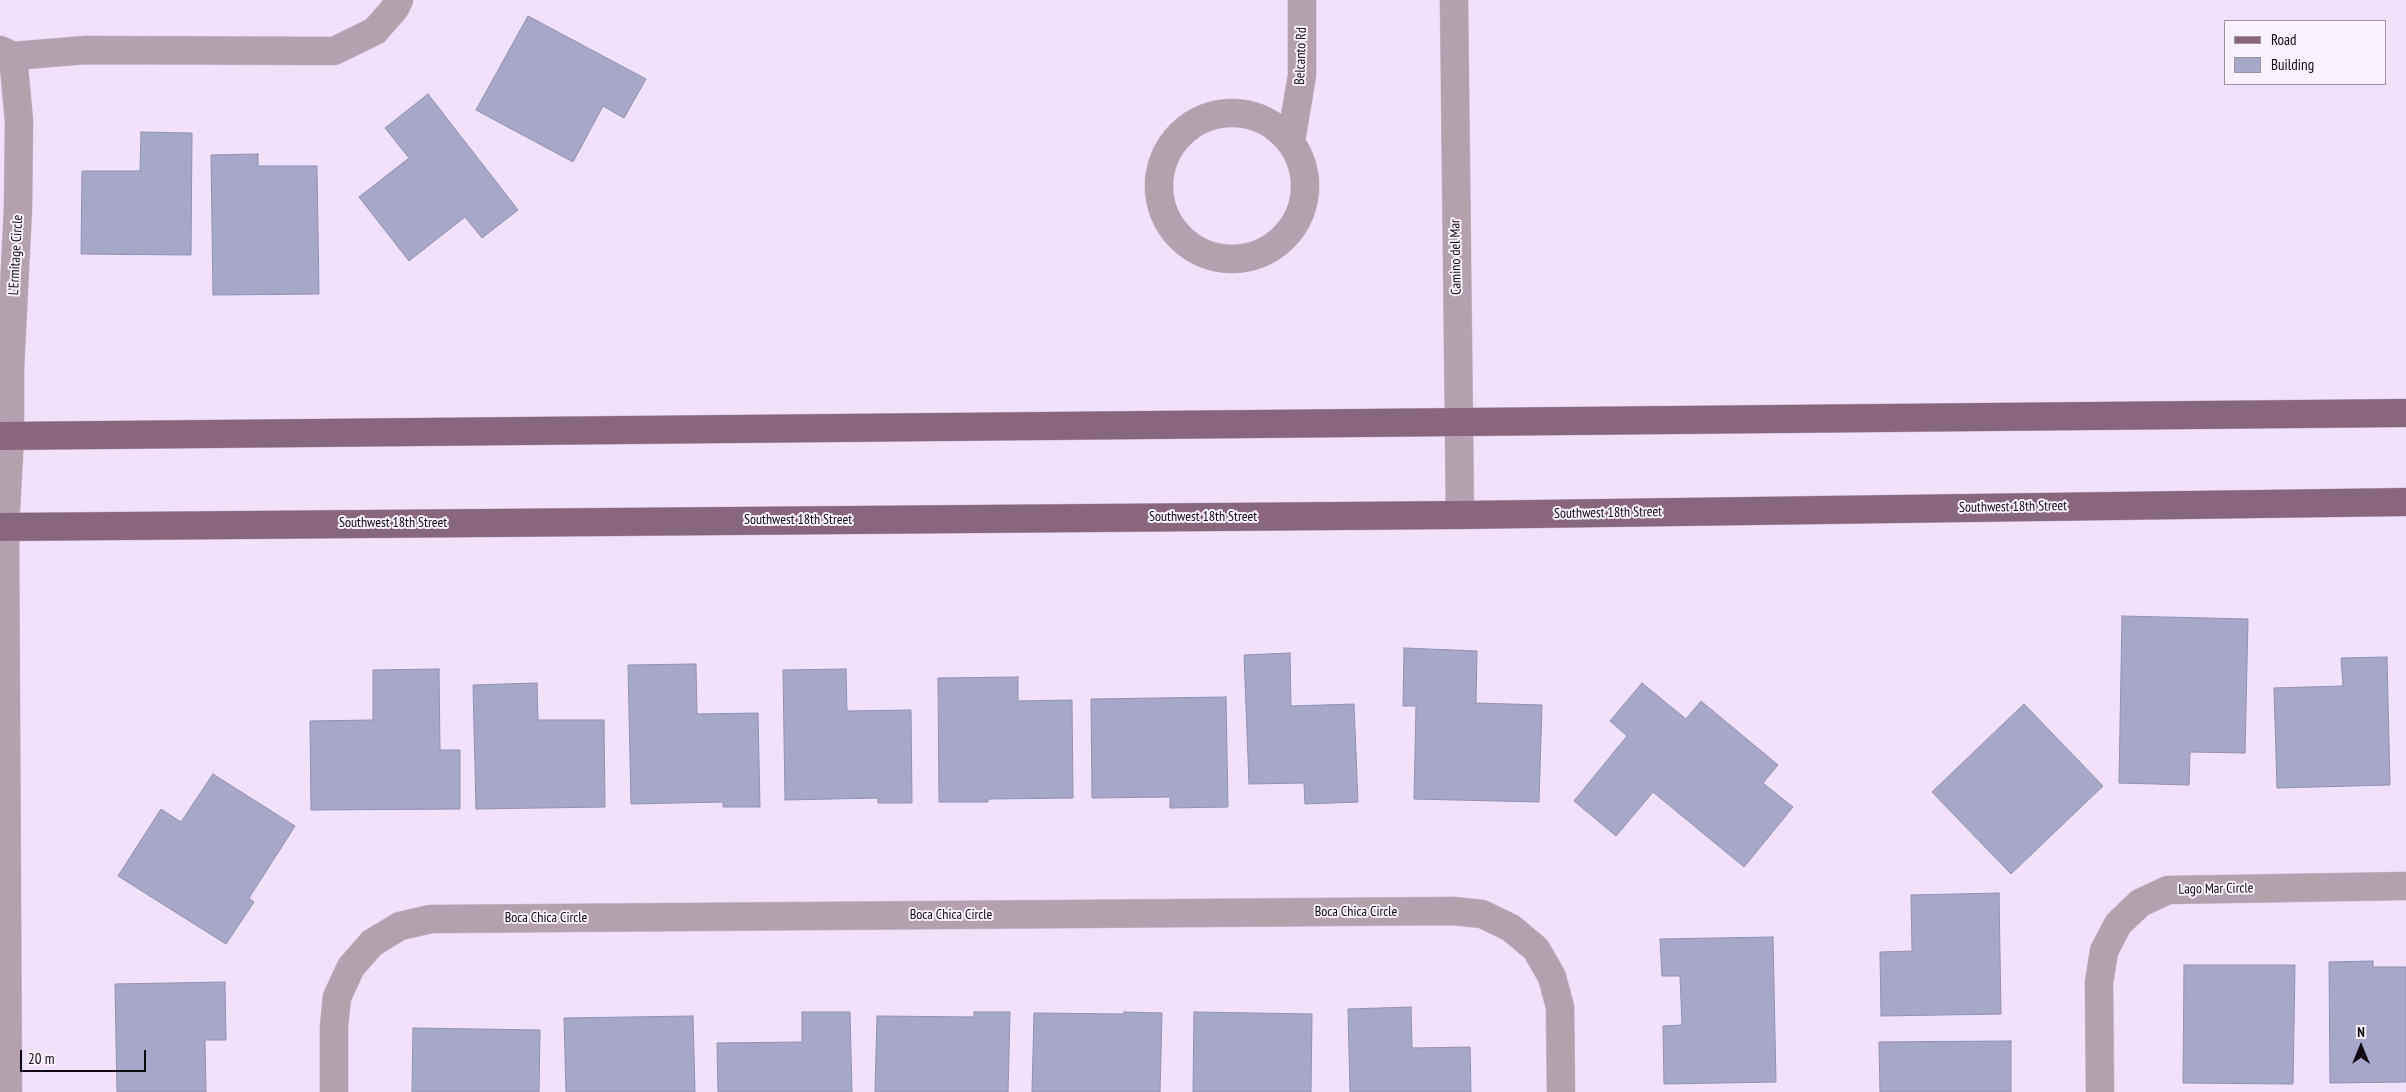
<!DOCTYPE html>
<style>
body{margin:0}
#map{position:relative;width:2406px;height:1092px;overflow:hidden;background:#f1e1fb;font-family:"PT Sans Narrow",sans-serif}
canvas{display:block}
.legend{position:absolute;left:2224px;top:20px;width:162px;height:65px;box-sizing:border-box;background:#faf2ff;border:1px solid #9c95a1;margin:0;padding:6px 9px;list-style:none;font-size:15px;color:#0f0913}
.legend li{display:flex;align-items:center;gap:10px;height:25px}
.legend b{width:25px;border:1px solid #9c95a1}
.north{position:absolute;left:2336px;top:1022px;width:50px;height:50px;-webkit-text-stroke:4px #faf2ff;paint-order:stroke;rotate:0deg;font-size:14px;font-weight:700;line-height:20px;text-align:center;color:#0f0913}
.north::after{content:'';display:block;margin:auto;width:18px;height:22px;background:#0f0913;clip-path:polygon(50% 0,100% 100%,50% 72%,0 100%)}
.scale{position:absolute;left:20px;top:1050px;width:126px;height:22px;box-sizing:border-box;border:2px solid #0f0913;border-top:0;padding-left:6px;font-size:15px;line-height:18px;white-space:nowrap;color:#0f0913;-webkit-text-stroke:4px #faf2ff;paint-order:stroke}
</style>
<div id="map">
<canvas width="2406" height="1092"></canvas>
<ul class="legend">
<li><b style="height:6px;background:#88667d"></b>Road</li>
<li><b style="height:14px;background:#a7a7c9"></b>Building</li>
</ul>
<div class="north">N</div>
<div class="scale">20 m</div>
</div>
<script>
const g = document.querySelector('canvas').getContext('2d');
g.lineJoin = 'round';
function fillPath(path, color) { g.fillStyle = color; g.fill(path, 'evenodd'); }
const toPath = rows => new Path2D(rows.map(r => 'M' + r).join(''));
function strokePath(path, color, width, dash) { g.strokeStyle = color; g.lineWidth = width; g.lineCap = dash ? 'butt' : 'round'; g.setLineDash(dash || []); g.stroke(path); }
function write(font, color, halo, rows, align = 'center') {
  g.font = font + ' "PT Sans Narrow",sans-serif'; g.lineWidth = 4; g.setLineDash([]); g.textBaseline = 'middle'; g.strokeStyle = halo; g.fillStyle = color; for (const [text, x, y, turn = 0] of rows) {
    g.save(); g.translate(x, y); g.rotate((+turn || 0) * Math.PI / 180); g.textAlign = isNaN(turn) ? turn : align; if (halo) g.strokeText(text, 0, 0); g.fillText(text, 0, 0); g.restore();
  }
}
const building = toPath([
 [528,16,646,79,624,118,603,106,573,162,476,110,528,16],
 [428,94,518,210,482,238,465,217,409,261,359,197,409,158,385,128,428,94],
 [141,132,192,133,191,255,81,254,82,171,140,171,141,132],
 [258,154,258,166,317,166,319,294,213,295,211,155,258,154],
 [2122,616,2248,619,2245,753,2190,752,2189,785,2119,783,2122,616],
 [1404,648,1477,651,1476,703,1542,705,1539,802,1414,799,1416,706,1403,706,1404,648],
 [1290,653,1291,706,1354,704,1358,802,1305,804,1304,783,1249,784,1244,655,1290,653],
 [2387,657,2390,785,2277,788,2274,688,2343,686,2341,658,2387,657],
 [696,664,697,714,758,713,760,807,723,807,723,802,631,804,628,665,696,664],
 [439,669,440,750,460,750,460,809,311,810,310,721,373,720,373,670,439,669],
 [846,669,847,711,911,710,912,803,878,803,878,798,785,800,783,670,846,669],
 [1018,677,1018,701,1072,700,1073,798,988,799,988,802,939,802,938,678,1018,677],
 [537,683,538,720,604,720,605,807,476,809,473,685,537,683],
 [1642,683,1686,719,1701,701,1778,765,1763,783,1793,807,1744,867,1653,792,1616,836,1574,801,1627,736,1610,721,1642,683],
 [1226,697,1228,807,1170,808,1170,797,1092,798,1091,699,1226,697],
 [2024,704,2103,786,2011,874,1932,792,2024,704],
 [213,774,295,826,249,898,254,902,226,944,118,876,161,809,181,822,213,774],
 [1999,893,2001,1014,1881,1016,1880,952,1912,951,1911,895,1999,893],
 [1773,937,1776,1082,1664,1084,1663,1026,1682,1025,1680,976,1662,976,1660,939,1773,937],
 [2373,961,2373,967,2406,967,2406,1082,2330,1083,2329,962,2373,961],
 [2184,965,2295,965,2293,1084,2183,1083,2184,965],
 [225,982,226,1040,205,1040,206,1092,117,1092,115,984,225,982],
 [1411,1007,1412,1048,1470,1047,1471,1092,1350,1092,1348,1009,1411,1007],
 [802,1012,850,1012,852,1092,718,1092,717,1043,802,1042,802,1012],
 [974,1012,1010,1012,1008,1092,875,1092,877,1016,974,1017,974,1012],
 [1124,1012,1162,1013,1160,1092,1032,1092,1034,1013,1124,1014,1124,1012],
 [1194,1012,1312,1014,1311,1092,1193,1092,1194,1012],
 [693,1016,695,1092,566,1092,564,1018,693,1016],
 [413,1028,540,1030,539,1092,412,1092,413,1028],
 [2011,1041,2011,1092,1880,1092,1879,1042,2011,1041]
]);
fillPath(building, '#a7a7c9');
strokePath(building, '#9191b2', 1);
const minor = toPath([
 [1454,0,1460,515],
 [0,50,13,56,86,50,334,51,375,31,395,8,399,0],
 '1159 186a73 73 0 1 1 146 0a73 73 0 1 1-146 0Z',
 [1291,141,1302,75,1302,0],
 [8,1092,5,527,10,436,10,369,18,208,19,121,13,56],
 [334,1092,334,1026,337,997,351,967,372,943,400,926,431,919,1453,911,1482,914,1511,928,1536,949,1552,977,1560,1007,1561,1092],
 [2100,1092,2099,983,2104,951,2118,924,2140,903,2168,890,2406,886]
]);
const major = toPath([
 [0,436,2406,413],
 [0,527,1460,515,2406,502]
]);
strokePath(minor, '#cdbed6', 29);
strokePath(major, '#cdbed6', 29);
strokePath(minor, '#b5a1ae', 28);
strokePath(major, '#88667d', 28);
write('14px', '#0f0913', '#faf2ff', [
 ["Belcanto Rd",1301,56,-88],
 ["L'Ermitage Circle",16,255,-87],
 ["Camino del Mar",1456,257,-91],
 ["Southwest 18th Street",2013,507,-1],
 ["Southwest 18th Street",1608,513,-1],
 ["Southwest 18th Street",1203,517],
 ["Southwest 18th Street",798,520],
 ["Southwest 18th Street",393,523],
 ["Lago Mar Circle",2216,889,-1],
 ["Boca Chica Circle",1356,912],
 ["Boca Chica Circle",951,915],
 ["Boca Chica Circle",546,918]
]);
</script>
